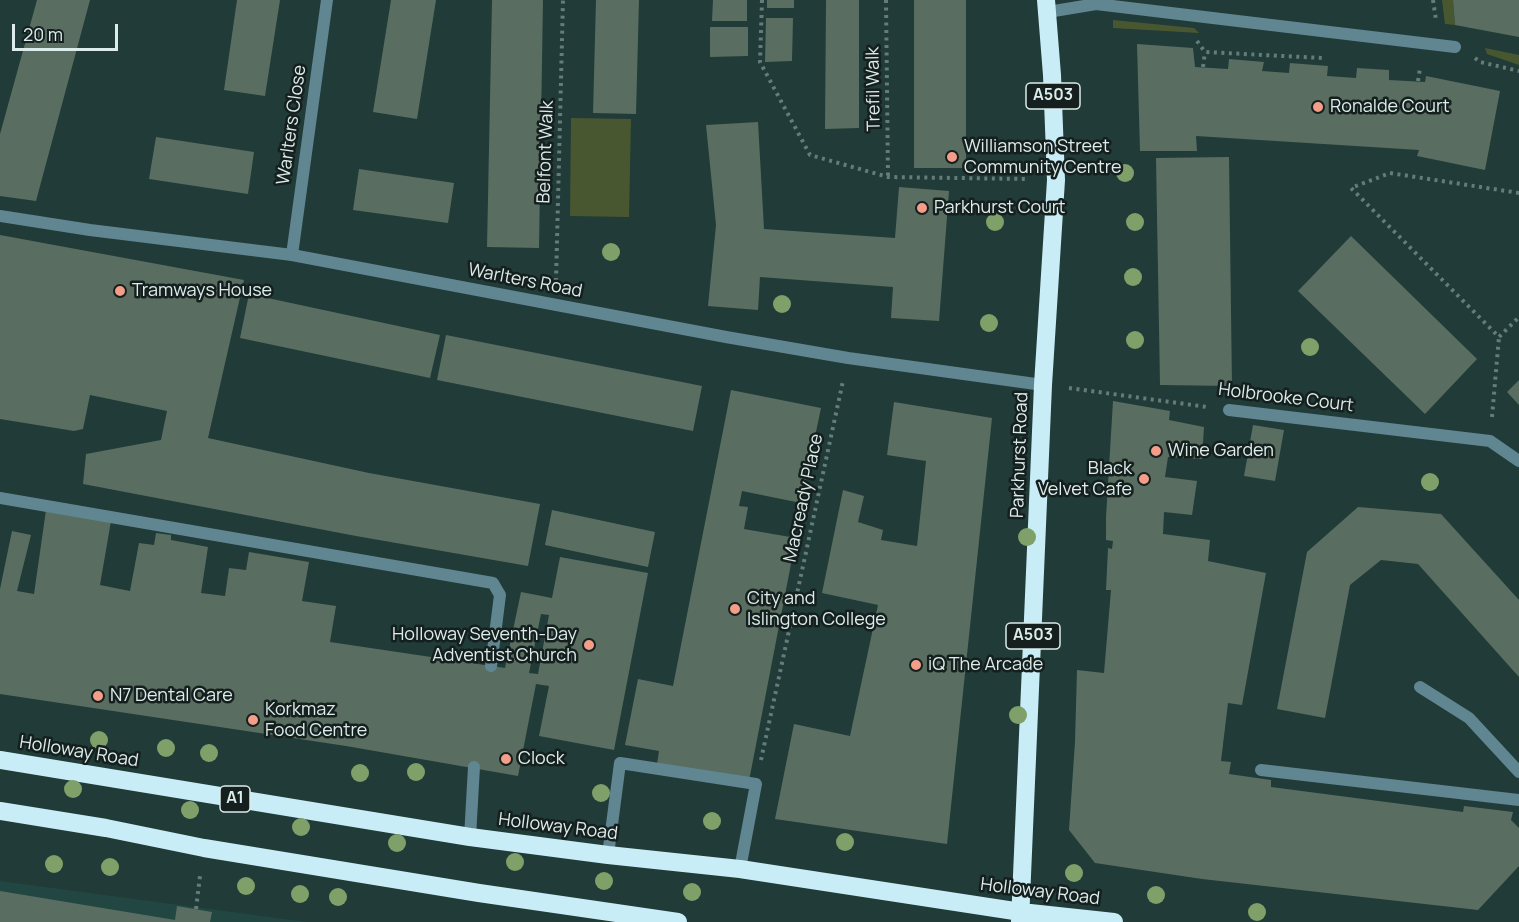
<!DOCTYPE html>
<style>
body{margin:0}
#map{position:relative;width:1519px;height:922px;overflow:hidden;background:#203b38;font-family:Manrope,sans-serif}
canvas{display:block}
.scale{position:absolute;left:12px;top:24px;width:106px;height:27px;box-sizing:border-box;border:3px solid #dcecea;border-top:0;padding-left:8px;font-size:18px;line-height:21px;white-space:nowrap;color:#dcecea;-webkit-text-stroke:4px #141f1e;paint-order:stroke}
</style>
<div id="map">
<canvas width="1519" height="922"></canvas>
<div class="scale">20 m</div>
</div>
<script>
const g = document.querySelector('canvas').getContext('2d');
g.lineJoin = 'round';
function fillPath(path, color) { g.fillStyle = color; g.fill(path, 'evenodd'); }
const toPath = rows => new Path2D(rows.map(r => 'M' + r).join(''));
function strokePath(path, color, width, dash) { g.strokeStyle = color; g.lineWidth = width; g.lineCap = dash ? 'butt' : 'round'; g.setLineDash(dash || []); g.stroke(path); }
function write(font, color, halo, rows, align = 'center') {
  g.font = font + ' Manrope,sans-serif'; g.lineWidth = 5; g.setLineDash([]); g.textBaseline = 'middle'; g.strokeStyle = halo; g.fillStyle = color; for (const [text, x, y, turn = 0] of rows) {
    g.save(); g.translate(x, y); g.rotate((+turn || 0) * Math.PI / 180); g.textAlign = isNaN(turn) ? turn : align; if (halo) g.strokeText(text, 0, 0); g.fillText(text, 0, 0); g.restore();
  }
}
fillPath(toPath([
 [0,881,307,922,0,922]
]), '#224743');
fillPath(toPath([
 [1442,0,1453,0,1455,25,1445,24],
 [1113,20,1194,28,1199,33,1113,28],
 [1485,48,1519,55,1519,65,1487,54],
 [571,118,631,119,629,217,570,216]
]), '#495731');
fillPath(toPath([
 [37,0,90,0,36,201,0,196,0,134],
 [237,0,280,0,265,96,224,90],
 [391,0,436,0,417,119,373,112],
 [492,0,543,0,539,248,487,247],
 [596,0,639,0,636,114,593,113],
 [713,0,747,0,747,21,712,21],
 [767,0,794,0,794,8,767,8],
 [826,0,859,0,859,128,825,129],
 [914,0,966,0,966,168,914,168],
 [1453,0,1519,0,1519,37,1455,25],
 [766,18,793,18,792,61,765,62],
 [710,27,748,27,748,56,710,57],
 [1137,44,1193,48,1195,67,1228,69,1229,59,1264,62,1262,71,1289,73,1290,63,1328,66,1327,76,1356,78,1357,68,1389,70,1389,80,1425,82,1426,76,1500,91,1485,170,1417,156,1419,150,1196,136,1197,151,1140,151],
 [758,122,764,229,895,238,899,187,949,191,939,321,891,318,893,287,760,277,758,310,708,306,716,225,706,125],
 [156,137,254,152,248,194,149,179],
 [1229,157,1232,386,1160,385,1156,158],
 [359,169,454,183,448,223,353,210],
 [0,235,244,280,208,438,369,473,540,504,528,566,356,536,83,484,86,454,161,440,167,411,90,395,83,429,74,431,0,419],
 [1351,236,1477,359,1425,414,1298,291],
 [249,294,440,335,430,378,240,338],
 [446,335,702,386,693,431,437,380],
 [1519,380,1519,405,1507,392],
 [731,390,821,408,801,503,742,491,739,506,748,507,744,529,796,538,749,781,657,764,659,751,625,745,638,679,673,686],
 [1113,401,1170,411,1169,420,1204,427,1202,459,1168,457,1165,477,1197,481,1192,515,1164,512,1163,534,1210,540,1208,561,1266,573,1242,705,1228,703,1221,761,1231,762,1229,774,1271,780,1271,787,1463,812,1464,806,1513,812,1511,820,1519,828,1519,866,1478,910,1202,879,1095,863,1069,830,1075,742,1077,670,1104,673,1111,590,1106,590,1108,548,1112,549,1113,541,1106,540,1106,517],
 [894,402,992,418,947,844,775,819,794,724,850,736,878,605,822,593,843,490,864,496,858,522,883,530,881,540,917,546,926,461,887,455],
 [1253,425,1284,430,1275,481,1244,476],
 [1358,507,1441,514,1519,600,1519,677,1418,564,1381,560,1350,585,1325,718,1277,709,1307,552],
 [46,510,111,521,100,585,130,591,139,543,154,545,156,533,171,535,171,540,208,547,201,593,225,596,229,568,246,570,249,552,309,562,302,601,336,606,330,642,505,668,521,592,552,598,560,557,648,573,614,750,539,736,549,686,536,684,518,776,346,746,0,694,0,589,12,531,31,535,17,591,34,594],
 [541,614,549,615,538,674,529,673],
 [552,510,655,532,648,567,545,545],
 [0,891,175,920,177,906,212,912,210,922,0,922]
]), '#596e60');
strokePath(toPath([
 [762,0,760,62,810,155,888,177,1028,179],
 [886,0,888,177],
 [1433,0,1436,20],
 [1197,41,1205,52,1322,58],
 [1475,58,1480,62,1519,71],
 [1203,67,1205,52],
 [1418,81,1420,68],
 [1519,193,1390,173,1351,188,1499,337,1519,317],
 [556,281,563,0],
 [1069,388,1207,407],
 [1492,417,1499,337],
 [761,760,843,381],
 [196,909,200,876]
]), '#657c7a', 4, [3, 4.5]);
strokePath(toPath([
 [292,255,327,0],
 [0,498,493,583,500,595,491,666],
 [1420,687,1469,718,1519,772],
 [1261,770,1519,800],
 [470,837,474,767],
 [608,855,620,763,756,784,740,869]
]), '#608691', 12);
strokePath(toPath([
 [1048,12,1096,4,1455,47],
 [0,216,90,230,292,255,726,337,848,358,1043,385],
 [1229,410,1490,441,1519,461]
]), '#608691', 12);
strokePath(toPath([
 [0,760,470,837,608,855,740,869,1021,912,1114,922],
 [0,811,106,828,204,848,479,893,678,922],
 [1020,922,1043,385,1056,180,1052,75,1046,0]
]), '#c9edf7', 18);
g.fillStyle = '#7fa068';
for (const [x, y] of [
 [1125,173],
 [995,222],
 [1135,222],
 [611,252],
 [1133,277],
 [782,304],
 [989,323],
 [1135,340],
 [1310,347],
 [1430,482],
 [1027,537],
 [1018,715],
 [99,740],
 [166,748],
 [209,753],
 [416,772],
 [360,773],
 [73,789],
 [601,793],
 [190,810],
 [712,821],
 [301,827],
 [845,842],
 [397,843],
 [515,862],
 [54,864],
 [110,867],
 [1074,873],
 [604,881],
 [246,886],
 [692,892],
 [300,894],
 [1156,895],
 [338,897],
 [1257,912]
]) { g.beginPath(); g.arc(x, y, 9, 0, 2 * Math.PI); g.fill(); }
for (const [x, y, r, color] of [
 [1318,107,6,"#f49e89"],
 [952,157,6,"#f49e89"],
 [922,208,6,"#f49e89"],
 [120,291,6,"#f49e89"],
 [1156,451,6,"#f49e89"],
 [1144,479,6,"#f49e89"],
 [735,609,6,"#f49e89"],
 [589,645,6,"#f49e89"],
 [916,665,6,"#f49e89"],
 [98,696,6,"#f49e89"],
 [253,720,6,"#f49e89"],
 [506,759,6,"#f49e89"]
]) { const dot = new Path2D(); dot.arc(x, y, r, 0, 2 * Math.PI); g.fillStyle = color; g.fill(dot); strokePath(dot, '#141f1e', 2); }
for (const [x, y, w] of [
 [1053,96,54],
 [1033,636,54],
 [235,799,30]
]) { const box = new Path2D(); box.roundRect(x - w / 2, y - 13, w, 26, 4.5); g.fillStyle = '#141f1e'; g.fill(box); strokePath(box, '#dcecea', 1.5); }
write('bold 16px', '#dcecea', null, [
 ["A503",1053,96],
 ["A503",1033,636],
 ["A1",235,799]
]);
write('18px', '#dcecea', '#141f1e', [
 ["Trefil Walk",874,89,-91],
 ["Warlters Close",292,125,-82],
 ["Belfont Walk",546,152,-88],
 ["Warlters Road",525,281,11],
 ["Holbrooke Court",1286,398,7],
 ["Parkhurst Road",1020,455,-88],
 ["Macready Place",804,498,-78],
 ["Holloway Road",79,752,9],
 ["Holloway Road",558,827,7],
 ["Holloway Road",1040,892,7]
]);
write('18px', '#dcecea', '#141f1e', [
 ["Ronalde Court",1330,107],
 ["Williamson Street",964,147],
 ["Community Centre",964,168],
 ["Parkhurst Court",934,208],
 ["Tramways House",132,291],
 ["Wine Garden",1168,451],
 ["Black",1132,469,"right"],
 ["Velvet Cafe",1132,490,"right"],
 ["City and",747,599],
 ["Islington College",747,620],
 ["Holloway Seventh-Day",577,635,"right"],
 ["Adventist Church",577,656,"right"],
 ["iQ The Arcade",928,665],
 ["N7 Dental Care",110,696],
 ["Korkmaz",265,710],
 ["Food Centre",265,731],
 ["Clock",518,759]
], 'left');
</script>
